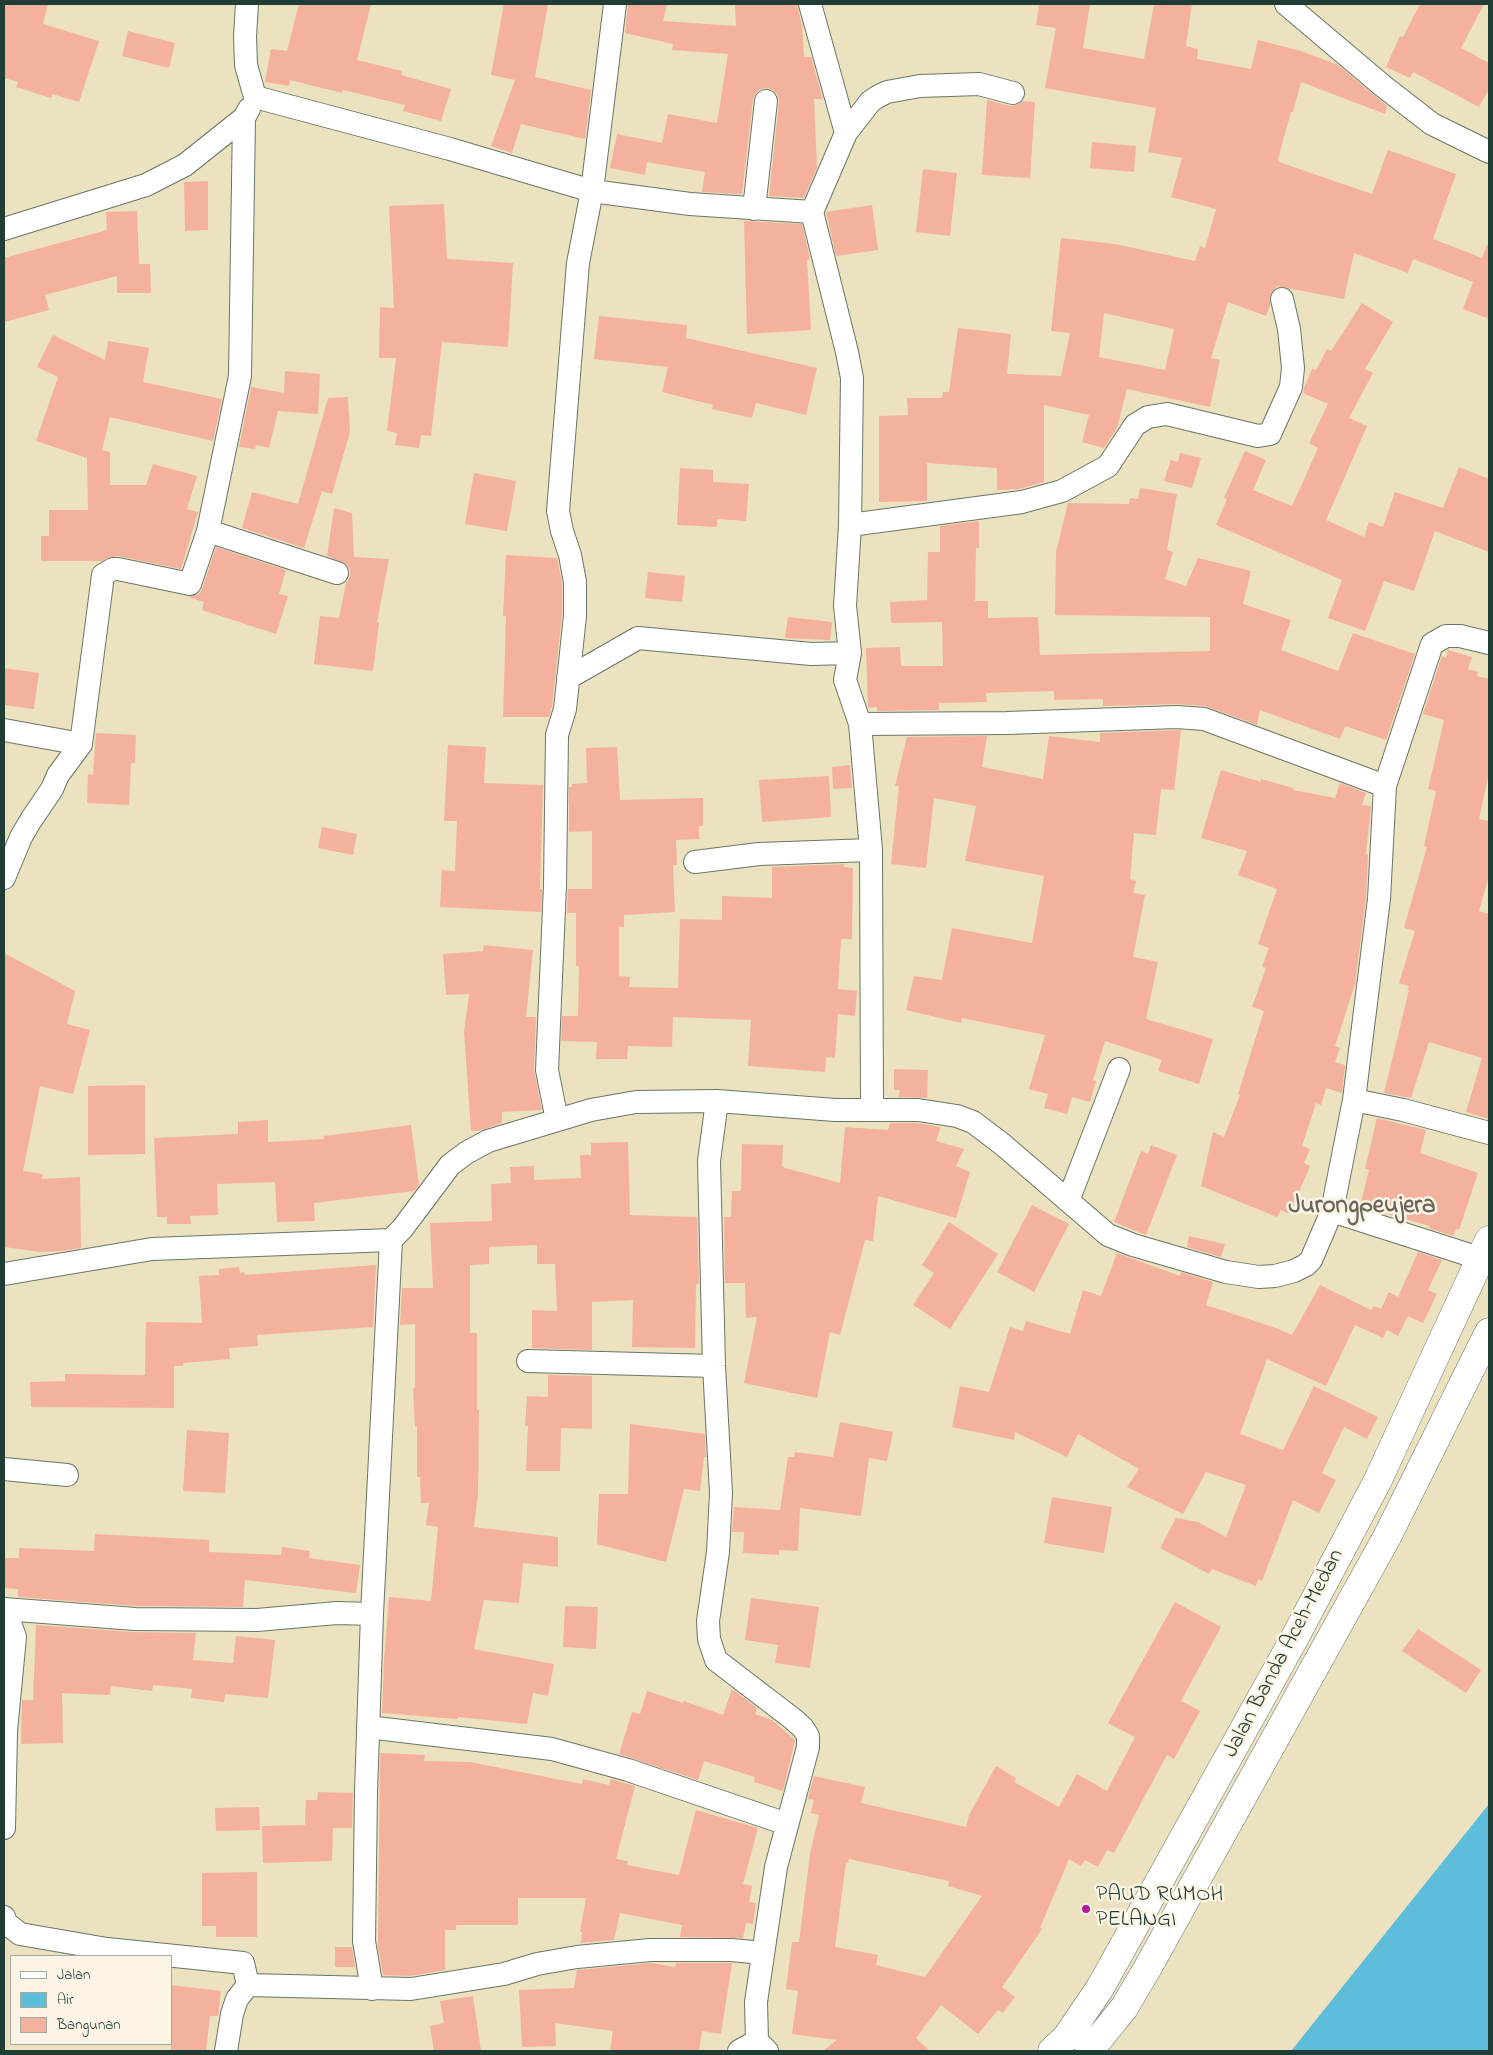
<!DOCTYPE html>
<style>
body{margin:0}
#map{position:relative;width:1493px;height:2055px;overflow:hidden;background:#ece2c0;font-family:"Indie Flower",sans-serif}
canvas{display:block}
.frame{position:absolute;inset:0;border:5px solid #1f3d34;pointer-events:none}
.legend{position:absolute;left:10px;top:1955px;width:162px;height:90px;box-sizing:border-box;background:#fcf5e5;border:1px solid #a4ab9e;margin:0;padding:6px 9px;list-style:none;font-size:15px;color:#1f3d34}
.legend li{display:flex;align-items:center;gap:10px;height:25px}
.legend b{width:25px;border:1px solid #a4ab9e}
</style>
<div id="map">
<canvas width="1493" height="2055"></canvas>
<div class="frame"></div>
<ul class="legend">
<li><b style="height:6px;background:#fff"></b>Jalan</li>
<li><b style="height:14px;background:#5dbddb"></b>Air</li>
<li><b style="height:14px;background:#f4b19e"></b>Bangunan</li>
</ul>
</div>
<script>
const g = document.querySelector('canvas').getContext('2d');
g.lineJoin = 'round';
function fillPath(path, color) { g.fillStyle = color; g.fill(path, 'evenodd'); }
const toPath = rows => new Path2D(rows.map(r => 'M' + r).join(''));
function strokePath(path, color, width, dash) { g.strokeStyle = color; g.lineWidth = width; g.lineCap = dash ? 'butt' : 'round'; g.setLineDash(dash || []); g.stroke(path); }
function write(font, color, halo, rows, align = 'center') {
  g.font = font + ' "Indie Flower",sans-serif'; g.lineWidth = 5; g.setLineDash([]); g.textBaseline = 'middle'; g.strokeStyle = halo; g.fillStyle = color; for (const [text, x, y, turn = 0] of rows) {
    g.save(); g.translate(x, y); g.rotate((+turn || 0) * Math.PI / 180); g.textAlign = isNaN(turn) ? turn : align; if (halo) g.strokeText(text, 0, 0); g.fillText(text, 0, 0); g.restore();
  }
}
fillPath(toPath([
 [1489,1804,1489,2051,1291,2051]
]), '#5dbddb');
fillPath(toPath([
 [4,4,48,4,43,24,99,41,79,102,52,94,51,98,16,87,18,82,4,78],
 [299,4,371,4,357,60,402,71,401,75,451,89,441,121,403,111,405,105,343,90,342,93,290,80,289,86,265,82,271,49,287,51],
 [504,4,548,4,535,77,591,90,585,139,521,124,512,153,491,146,515,80,491,75],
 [628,4,667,4,663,21,736,26,735,5,797,4,802,26,804,57,811,57,823,99,814,99,817,168,804,198,769,196,779,102,778,95,773,90,768,88,760,89,755,94,753,100,742,194,702,192,705,172,647,162,645,175,610,168,617,134,662,143,668,114,717,123,728,54,672,50,673,44,625,33],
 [1039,4,1090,4,1083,48,1144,59,1154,4,1192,4,1186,46,1198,49,1197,59,1251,69,1258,40,1301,51,1338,65,1387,106,1385,114,1301,82,1293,112,1291,112,1278,159,1279,162,1372,194,1388,150,1456,174,1433,239,1482,258,1487,245,1489,245,1489,319,1463,309,1473,282,1413,259,1408,273,1354,253,1344,299,1277,286,1270,295,1270,305,1266,316,1228,302,1211,358,1220,360,1210,407,1127,389,1117,428,1104,448,1082,442,1089,415,1044,405,1044,482,1019,489,997,490,997,468,927,463,927,501,879,502,879,416,908,415,907,398,942,398,943,392,949,392,958,328,1011,334,1007,374,1061,376,1070,333,1051,331,1061,238,1115,244,1195,261,1200,246,1205,248,1216,209,1171,197,1182,158,1148,152,1156,108,1045,88,1056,28,1036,25],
 [1104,313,1174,329,1165,370,1099,357],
 [1420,4,1484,4,1461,48,1489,63,1489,89,1479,107,1413,72,1410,78,1386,67,1400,36,1403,37],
 [128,31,175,43,169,68,122,56],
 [987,100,1010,106,1017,105,1023,101,1035,102,1030,178,982,175],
 [1092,142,1136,146,1134,172,1090,168],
 [923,169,957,173,950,236,916,232],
 [208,181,208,230,185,231,184,182],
 [444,204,447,259,513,263,508,347,442,342,431,436,421,435,419,448,395,445,397,433,387,431,396,358,379,358,380,307,394,308,389,206],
 [872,205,878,250,836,256,826,212],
 [137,211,139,264,150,264,151,293,117,293,117,276,45,295,49,310,4,322,4,258,107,230,106,212],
 [744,221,802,224,810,259,807,260,811,330,747,334],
 [1362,303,1393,322,1365,369,1373,373,1349,418,1367,426,1326,520,1364,537,1369,522,1383,527,1395,492,1443,508,1459,467,1489,479,1489,552,1435,531,1414,591,1384,581,1365,631,1328,618,1342,580,1216,525,1227,499,1224,498,1245,451,1266,460,1253,490,1292,506,1318,448,1309,443,1328,404,1303,393,1304,388,1312,369,1316,370,1327,349,1331,351],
 [599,316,687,325,686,338,817,368,806,415,756,403,752,418,712,409,713,405,662,392,668,367,594,359],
 [53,335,105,360,108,341,149,348,143,382,222,399,213,441,110,417,102,450,110,452,110,485,146,485,153,464,197,476,187,509,198,512,181,569,118,556,107,558,102,561,41,561,41,536,49,536,49,510,88,510,87,458,36,441,58,377,37,367],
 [285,371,320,374,318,414,278,411,269,448,256,445,255,449,239,447,251,387,284,393],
 [348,397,350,432,332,494,322,491,304,548,242,528,252,492,298,504,328,398],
 [1180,453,1201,458,1192,488,1164,481,1171,460,1178,462],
 [680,468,713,470,713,482,749,484,746,521,717,519,717,527,677,525],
 [474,473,516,481,507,531,465,524],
 [1140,488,1177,494,1167,550,1173,552,1165,579,1186,586,1198,558,1251,571,1243,604,1291,620,1281,650,1338,671,1353,633,1415,654,1386,740,1345,726,1340,739,1260,710,1257,725,1205,706,1177,704,1103,706,1103,699,1054,700,1054,691,986,693,987,702,939,703,939,710,877,711,877,707,868,708,866,648,900,647,901,666,943,666,942,622,891,623,890,602,927,600,928,552,940,552,940,526,979,521,979,548,976,548,975,601,988,601,988,618,1038,617,1040,655,1210,651,1210,617,1055,615,1056,552,1068,503,1129,504,1130,498,1138,499],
 [334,508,352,513,354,557,389,559,377,622,379,623,373,671,314,664,320,616,339,618,346,583,350,577,350,570,346,564,327,556],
 [216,547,286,570,279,594,288,596,276,634,202,610,204,602,188,597,199,594,202,589],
 [506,555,557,558,562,583,562,615,552,706,549,717,503,717,506,616,503,616],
 [648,572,685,576,682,602,645,598],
 [788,617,832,622,830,640,785,638],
 [1448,650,1472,657,1468,669,1478,672,1477,676,1489,679,1489,773,1479,819,1489,821,1489,876,1479,911,1489,914,1489,1119,1466,1112,1482,1058,1429,1042,1411,1098,1384,1093,1409,990,1407,990,1409,986,1399,983,1415,931,1404,928,1427,847,1424,846,1436,791,1428,789,1444,720,1423,714,1442,656,1446,658],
 [4,668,39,673,34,709,4,705],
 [1181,730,1174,790,1161,789,1156,835,1134,833,1130,879,1136,881,1133,893,1145,895,1133,957,1158,962,1146,1019,1213,1039,1199,1084,1158,1071,1162,1060,1105,1041,1093,1080,1096,1081,1090,1102,1072,1097,1067,1114,1044,1108,1048,1094,1029,1089,1045,1035,962,1018,961,1023,906,1010,914,976,942,980,952,928,1032,943,1044,876,965,861,976,806,934,798,926,868,891,864,899,786,895,786,907,737,987,736,982,767,1043,779,1049,736,1100,742,1100,733],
 [96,733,136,735,135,763,131,763,129,805,87,803,88,774,93,775],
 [448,745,486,747,484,783,543,785,540,889,542,889,541,912,440,907,442,870,455,871,457,821,444,821],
 [617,747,620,800,703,798,703,826,699,826,699,839,676,840,677,865,673,865,675,912,624,915,624,927,619,927,619,976,630,977,629,987,678,988,680,919,722,920,722,896,772,898,772,867,844,864,844,867,853,868,852,939,841,939,838,989,857,991,855,1016,838,1014,835,1058,826,1057,825,1072,748,1066,751,1020,673,1017,672,1047,628,1046,627,1059,596,1059,597,1042,561,1041,562,1016,578,1016,579,966,576,966,576,913,567,913,568,889,592,889,592,831,569,832,569,787,572,787,572,784,587,783,586,748],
 [850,765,852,788,833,789,832,767],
 [1221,770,1261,782,1261,779,1293,788,1293,790,1335,798,1340,783,1366,793,1362,805,1371,806,1366,854,1368,855,1366,898,1355,984,1335,1046,1340,1048,1335,1062,1345,1065,1342,1093,1326,1088,1321,1105,1316,1103,1302,1146,1310,1149,1304,1163,1310,1166,1290,1214,1281,1210,1277,1217,1201,1186,1213,1132,1224,1137,1240,1095,1238,1094,1264,1011,1252,1007,1266,968,1262,967,1269,948,1258,944,1277,889,1238,875,1247,851,1201,838],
 [829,776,831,817,762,822,759,780],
 [322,827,357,834,353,855,318,848],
 [484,945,533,950,526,1017,536,1017,534,1070,542,1110,502,1112,502,1123,479,1131,471,1131,464,1032,469,994,446,995,443,954,483,951],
 [4,953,75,991,67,1024,90,1030,73,1094,40,1086,23,1171,43,1174,42,1179,80,1177,81,1248,60,1251,41,1252,4,1247],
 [894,1069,928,1070,927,1098,898,1097,900,1090,894,1090],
 [145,1085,145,1154,88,1155,88,1086],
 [1377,1118,1426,1130,1420,1153,1478,1173,1459,1230,1456,1229,1453,1236,1429,1228,1430,1226,1360,1206,1369,1170,1365,1169],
 [268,1120,268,1142,324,1139,324,1136,411,1125,419,1185,414,1191,314,1203,315,1221,277,1222,275,1182,217,1184,218,1215,190,1216,191,1224,167,1224,167,1217,157,1217,154,1138,238,1134,238,1122],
 [890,1123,917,1123,941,1127,936,1141,964,1149,956,1166,970,1172,956,1218,878,1196,873,1241,865,1240,840,1335,830,1332,817,1398,744,1383,757,1317,746,1318,745,1283,725,1283,724,1217,731,1217,732,1191,741,1191,742,1144,783,1145,782,1167,840,1183,845,1127,888,1130],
 [628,1142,630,1215,697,1217,699,1284,696,1284,695,1348,632,1347,633,1300,592,1302,592,1350,532,1348,532,1310,557,1311,555,1264,537,1264,537,1245,489,1247,489,1264,470,1265,470,1333,477,1333,477,1410,479,1410,478,1494,474,1527,558,1537,558,1567,523,1563,519,1603,484,1600,474,1649,554,1664,548,1696,533,1693,527,1724,458,1717,457,1719,382,1713,384,1660,389,1597,431,1601,438,1527,426,1525,429,1503,421,1503,420,1477,417,1477,417,1427,415,1427,413,1388,415,1388,415,1324,400,1325,402,1288,433,1288,430,1223,492,1221,491,1184,511,1183,510,1167,534,1166,534,1180,581,1178,580,1155,591,1155,591,1143],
 [1151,1145,1177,1155,1146,1235,1114,1222,1141,1151,1148,1154],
 [1032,1205,1069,1224,1034,1292,997,1272],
 [949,1222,998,1254,950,1329,913,1305,934,1273,922,1265],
 [1189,1236,1225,1244,1221,1257,1187,1247],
 [1418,1252,1442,1260,1428,1290,1437,1294,1423,1323,1408,1316,1398,1336,1387,1330,1383,1338,1355,1325,1326,1386,1267,1359,1240,1434,1283,1450,1314,1386,1378,1417,1367,1439,1344,1427,1322,1473,1336,1480,1319,1513,1293,1500,1262,1581,1258,1579,1256,1586,1212,1569,1209,1574,1160,1548,1176,1518,1198,1522,1226,1537,1246,1485,1206,1472,1183,1514,1127,1487,1139,1469,1078,1434,1067,1457,1015,1432,1014,1440,952,1427,960,1386,989,1392,1010,1327,1023,1331,1026,1321,1070,1334,1083,1290,1101,1296,1117,1253,1180,1276,1181,1272,1213,1282,1206,1305,1276,1328,1292,1335,1320,1285,1371,1310,1374,1306,1381,1309,1389,1292,1398,1297],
 [376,1265,373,1327,257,1335,258,1346,229,1348,230,1359,183,1363,183,1366,174,1366,174,1408,31,1407,30,1382,65,1381,65,1374,145,1375,146,1322,202,1323,199,1276,219,1275,219,1269,239,1267,240,1273,244,1272,245,1275],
 [548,1375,592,1376,592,1429,561,1428,560,1471,526,1471,528,1426,525,1426,527,1396,548,1397],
 [840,1422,893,1432,887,1461,869,1458,861,1516,800,1508,798,1551,779,1550,779,1555,743,1553,744,1532,732,1532,734,1507,780,1510,788,1457,794,1457,795,1452,833,1457],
 [630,1424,705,1434,706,1457,704,1457,700,1491,684,1489,666,1562,597,1544,599,1494,628,1494],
 [187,1430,229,1433,225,1493,183,1491],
 [1052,1497,1112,1507,1104,1553,1044,1543],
 [95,1534,209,1540,209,1552,281,1555,282,1547,310,1551,309,1558,360,1565,356,1593,245,1580,243,1607,136,1606,18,1597,18,1589,4,1588,4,1558,19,1558,19,1548,94,1551],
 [751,1598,819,1607,810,1668,775,1663,778,1645,745,1640],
 [1175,1602,1221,1627,1181,1701,1200,1711,1174,1759,1167,1755,1114,1853,1107,1850,1098,1867,1085,1860,1081,1866,1069,1859,1040,1928,1042,1929,1002,1987,1015,1997,1003,2013,998,2010,978,2034,941,2005,916,2038,930,2051,823,2051,837,2040,792,2034,798,1991,786,1989,792,1942,799,1942,810,1854,819,1815,811,1813,814,1800,808,1799,814,1776,865,1787,861,1803,966,1827,969,1815,996,1766,1016,1778,1014,1782,1059,1807,1077,1774,1107,1791,1135,1737,1108,1723],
 [849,1859,949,1881,948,1886,982,1896,925,1977,876,1965,878,1955,835,1947,846,1862,848,1863],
 [565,1606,598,1607,596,1649,563,1647],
 [36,1625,134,1632,196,1633,193,1660,233,1663,236,1636,275,1640,268,1698,225,1694,224,1702,191,1698,192,1689,153,1685,152,1691,111,1686,110,1695,62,1693,63,1743,21,1744,22,1700,33,1700],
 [1418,1629,1481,1670,1466,1693,1402,1651],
 [732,1689,757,1708,755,1714,772,1720,795,1740,783,1791,754,1782,755,1777,704,1761,698,1780,619,1754,632,1712,640,1714,647,1691,683,1703,684,1701,723,1715],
 [380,1753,425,1755,424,1761,470,1762,582,1784,583,1779,609,1785,611,1779,635,1786,616,1859,628,1861,627,1865,679,1875,696,1810,758,1828,743,1884,752,1886,749,1902,756,1903,753,1924,746,1923,743,1938,680,1937,682,1925,620,1913,614,1940,581,1943,582,1932,580,1932,586,1898,518,1898,518,1925,456,1925,456,1930,445,1930,445,1970,410,1976,383,1975,378,1947],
 [318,1792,353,1793,352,1828,333,1828,332,1861,263,1863,262,1826,305,1825,306,1800,317,1800],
 [259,1807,260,1830,216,1831,215,1808],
 [257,1872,257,1937,216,1937,216,1926,202,1926,202,1873],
 [335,1947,352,1947,355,1967,335,1967],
 [651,1963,675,1967,676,1963,732,1963,721,2034,702,2031,699,2051,610,2051,613,2031,555,2023,556,2046,522,2047,519,1990,574,1988,577,1970],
 [171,1985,221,1991,218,2016,210,2016,206,2051,171,2051],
 [473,1996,481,2051,434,2051,430,2026,444,2023,440,2001]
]), '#f4b19e');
const minor = toPath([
 [247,4,245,36,246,65,255,97,450,149,592,191,690,204,812,212,846,133,870,102,877,97,887,92,920,86,979,84,1013,93],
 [810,4,846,133],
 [1286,4,1383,86,1432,124,1489,152],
 [754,209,766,101],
 [812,212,847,352,852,378,850,525,845,606,850,653,845,680,860,724,1007,723,1177,717,1204,719,1385,786],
 [4,229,146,185,185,165,244,118,249,109],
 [850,525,1022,502,1062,491,1108,466,1135,425,1148,417,1167,414,1258,436,1270,434,1291,387,1293,368,1289,329,1282,299],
 [208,531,337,573],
 [568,678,638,638,811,654,850,653],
 [860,724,871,850,872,1110],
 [4,730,81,744],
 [695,862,759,854,871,850],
 [4,878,21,837,31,820,52,789,58,775,81,744,103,575,113,569,118,569,190,584,208,531,240,376,244,118],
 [1354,1100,1403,1110,1489,1133],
 [717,1101,709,1161,714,1366,721,1493,718,1552,708,1621,709,1639,716,1660,793,1719,803,1728,808,1736,808,1747,776,1867,756,2002,757,2041,767,2051],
 [557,1120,547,1070,555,885,557,735,565,709,575,616,575,582,570,555,562,531,558,511,578,263,592,191,615,4],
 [1068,1201,1119,1069],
 [1332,1211,1354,1100,1359,1059,1379,899,1385,786,1432,644,1446,636,1460,636,1489,643],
 [4,1274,152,1249,391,1240,402,1229,450,1165,466,1153,488,1141,591,1110,636,1102,717,1101,835,1110,918,1110,957,1116,973,1122,1002,1144,1108,1235,1133,1245,1226,1272,1259,1277,1275,1276,1294,1271,1306,1265,1311,1260,1332,1211,1482,1259],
 [528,1361,714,1366],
 [4,1469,67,1475],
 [4,1609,135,1619,257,1620,337,1613,372,1614],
 [368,1727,552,1749,628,1770,787,1824],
 [4,1828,6,1731,15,1637,5,1609],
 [4,1917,6,1923,20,1934,107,1949,243,1963,248,1985],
 [372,1989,364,1941,366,1792,372,1614,391,1240],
 [226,2051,232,2014,237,1999,248,1985,411,1989,504,1974,537,1964,577,1957,650,1950,731,1950,763,1953],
 [739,2051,757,2041]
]);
const trunk = toPath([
 [1052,2051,1066,2038,1100,1988,1294,1639,1377,1482,1489,1240],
 [1089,2051,1124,2008,1147,1969,1387,1537,1489,1332]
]);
strokePath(minor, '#677765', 24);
strokePath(trunk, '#677765', 29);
strokePath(minor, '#fff', 22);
strokePath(trunk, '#fff', 28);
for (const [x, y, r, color] of [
 [1086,1909,5,"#b5179e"]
]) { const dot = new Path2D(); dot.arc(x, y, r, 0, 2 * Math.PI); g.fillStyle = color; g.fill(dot); strokePath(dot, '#fcf5e5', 2); }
write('22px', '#1f3d34', '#fcf5e5', [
 ["Jalan Banda Aceh-Medan",1285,1654,-62]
]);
write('22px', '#1f3d34', '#fcf5e5', [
 ["PAUD RUMOH",1096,1896],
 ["PELANGI",1096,1921]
], 'left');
write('bold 25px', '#6a6659', '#fcf5e5', [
 ["Jurongpeujera",1362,1208]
]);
</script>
